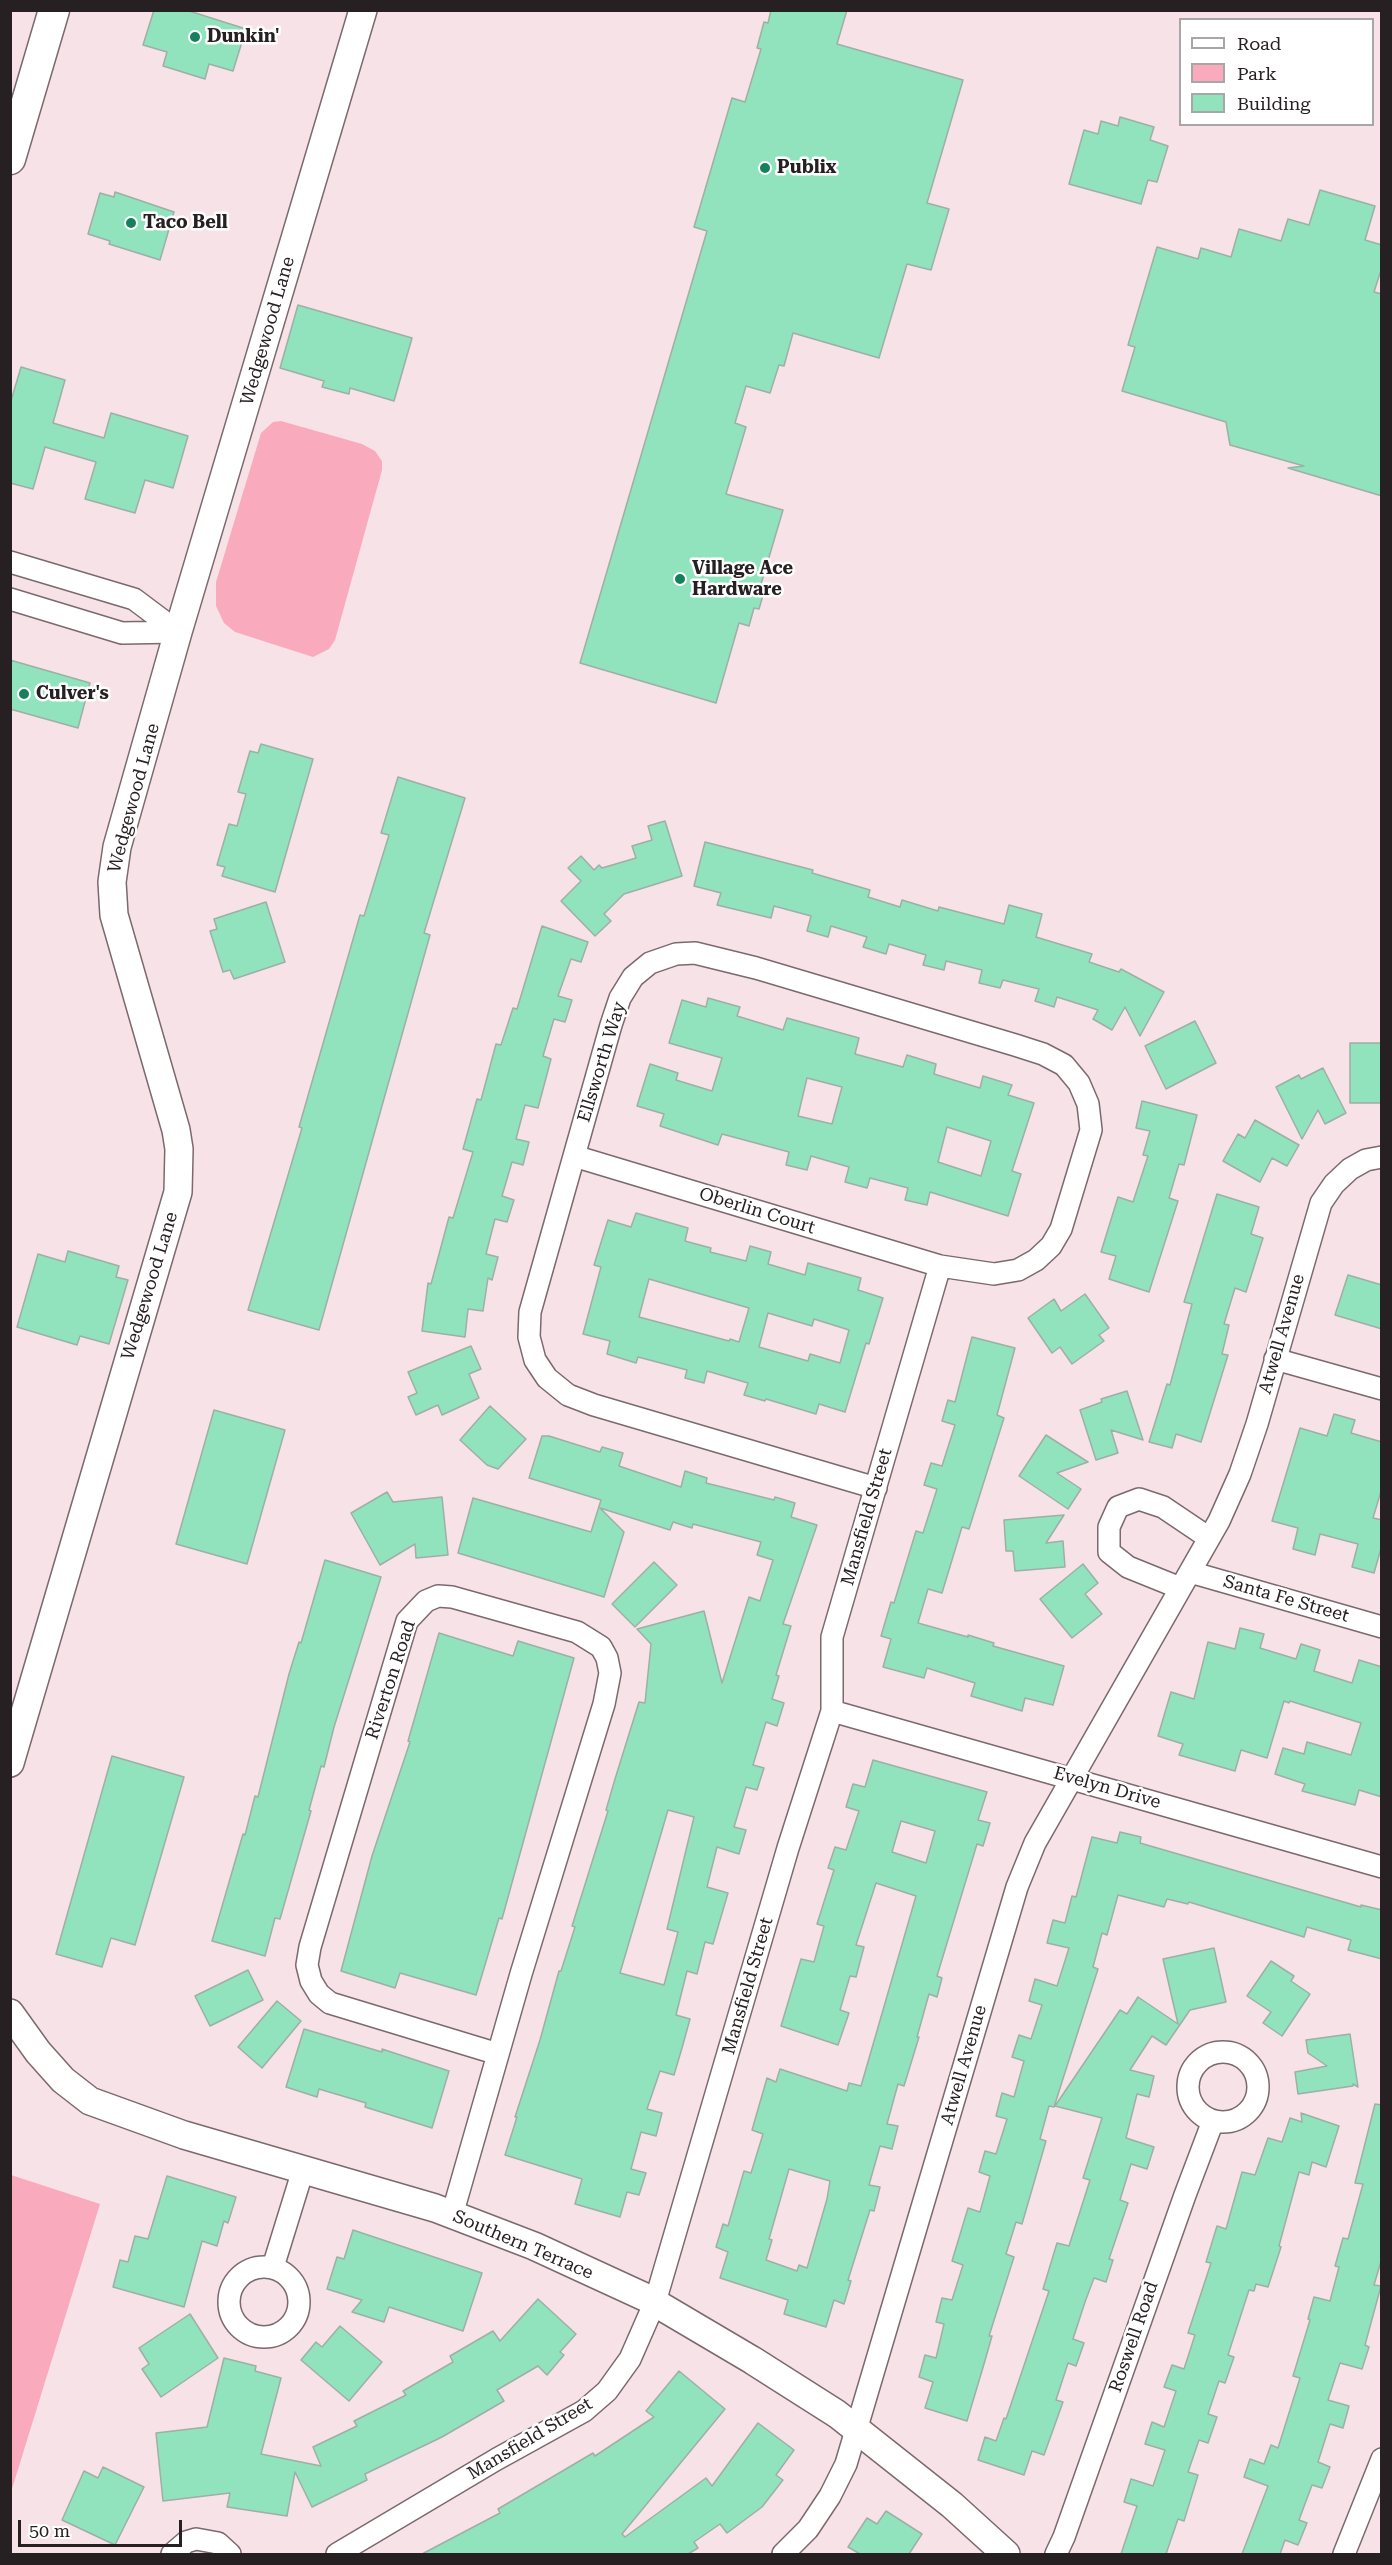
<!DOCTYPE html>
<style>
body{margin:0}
#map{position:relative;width:1392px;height:2565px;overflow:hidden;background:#f7e3e7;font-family:"Roboto Serif",serif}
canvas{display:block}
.frame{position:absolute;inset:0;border:12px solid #272022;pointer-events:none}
.legend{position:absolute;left:1179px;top:18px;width:195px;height:108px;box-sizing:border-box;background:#fff;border:2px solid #a9a6a7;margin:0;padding:8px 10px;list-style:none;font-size:18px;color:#272022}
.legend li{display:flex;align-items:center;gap:12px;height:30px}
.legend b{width:30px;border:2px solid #a9a6a7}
.scale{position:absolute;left:18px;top:2520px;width:164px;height:27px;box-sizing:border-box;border:3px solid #272022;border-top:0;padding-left:8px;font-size:18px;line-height:21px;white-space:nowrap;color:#272022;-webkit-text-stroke:4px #fff;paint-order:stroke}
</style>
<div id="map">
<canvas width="1392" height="2565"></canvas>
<div class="frame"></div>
<ul class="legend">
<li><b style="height:8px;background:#fff"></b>Road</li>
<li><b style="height:16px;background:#faaabd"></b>Park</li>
<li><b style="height:16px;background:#90e3bd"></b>Building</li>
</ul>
<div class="scale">50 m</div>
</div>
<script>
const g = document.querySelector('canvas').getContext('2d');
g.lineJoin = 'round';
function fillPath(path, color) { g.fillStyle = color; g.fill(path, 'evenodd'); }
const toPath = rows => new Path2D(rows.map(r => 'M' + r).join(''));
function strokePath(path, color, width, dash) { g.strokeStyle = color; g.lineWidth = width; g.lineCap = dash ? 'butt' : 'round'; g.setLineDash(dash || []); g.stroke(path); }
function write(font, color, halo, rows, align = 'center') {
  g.font = font + ' "Roboto Serif",serif'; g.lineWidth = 5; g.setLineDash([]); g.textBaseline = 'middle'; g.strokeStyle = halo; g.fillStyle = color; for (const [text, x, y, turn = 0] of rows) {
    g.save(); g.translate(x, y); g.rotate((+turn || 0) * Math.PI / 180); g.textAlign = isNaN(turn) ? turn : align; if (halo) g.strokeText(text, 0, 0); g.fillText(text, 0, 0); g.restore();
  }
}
fillPath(toPath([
 [281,421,362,444,375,451,382,461,382,470,335,640,329,649,313,657,235,632,224,623,216,606,216,582,261,433,273,422],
 [11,2175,100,2204,11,2492,10,2175]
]), '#faaabd');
const building = toPath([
 [154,10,186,10,246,29,233,71,209,64,205,79,163,66,167,52,143,45,154,10],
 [771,10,847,10,837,44,963,80,927,203,949,209,931,270,907,264,879,358,793,333,784,366,779,365,770,393,746,386,735,423,746,427,726,494,783,510,759,591,764,592,759,609,754,608,749,626,739,623,716,703,580,663,707,231,694,227,732,98,745,102,761,49,757,48,764,22,768,23,771,10],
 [1120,117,1154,127,1150,140,1168,146,1157,182,1148,180,1141,204,1069,184,1084,130,1098,134,1101,121,1118,126,1120,117],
 [1320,190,1375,206,1365,240,1382,245,1382,267,1374,292,1382,294,1382,496,1288,468,1304,466,1230,445,1226,422,1122,391,1135,347,1128,345,1157,247,1198,259,1201,248,1231,257,1239,229,1281,241,1288,219,1309,225,1320,190],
 [115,192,174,212,160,260,109,244,110,241,88,234,100,193,114,197,115,192],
 [298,305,412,338,394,401,350,388,349,394,322,387,324,381,280,368,298,305],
 [21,367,65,380,53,423,104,438,111,413,188,436,173,488,145,480,135,513,85,499,96,462,45,447,33,489,10,483,10,404,21,367],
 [10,660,90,683,78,728,10,709,10,660],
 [261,744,313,759,275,892,222,876,225,867,217,865,229,824,237,826,246,794,238,792,250,751,258,753,261,744],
 [398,777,465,798,424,933,430,935,319,1330,248,1310,302,1128,299,1127,360,915,364,916,389,835,381,833,398,777],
 [665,821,682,876,624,894,604,914,611,921,595,936,561,901,581,881,568,868,581,856,594,870,599,865,602,868,636,858,632,846,652,840,648,826,665,821],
 [705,842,813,870,812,873,870,890,868,897,900,907,902,900,938,911,939,907,1004,924,1009,905,1042,914,1036,937,1092,954,1089,962,1119,972,1121,969,1164,992,1140,1036,1125,1007,1112,1030,1093,1019,1098,1010,1057,997,1054,1007,1035,1001,1039,989,1003,980,1000,988,979,983,982,970,946,961,944,970,923,965,926,955,889,944,886,954,863,947,867,937,831,926,828,937,807,931,811,916,774,906,771,918,717,905,721,893,694,886,705,842],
 [266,902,285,962,234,979,230,970,223,972,210,931,217,929,214,919,266,902],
 [542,926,588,942,581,962,571,959,558,996,572,1000,565,1022,554,1019,543,1056,551,1059,538,1108,525,1105,516,1139,529,1142,523,1165,512,1162,502,1196,514,1200,507,1222,495,1219,486,1254,498,1257,492,1280,488,1278,483,1311,468,1309,465,1337,422,1331,428,1283,431,1284,449,1217,453,1218,473,1152,463,1149,477,1099,481,1100,496,1044,501,1045,513,1008,517,1009,542,926],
 [708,998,740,1007,737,1016,783,1030,787,1018,859,1038,855,1054,903,1067,907,1055,936,1064,934,1074,980,1088,983,1076,1012,1085,1008,1095,1034,1103,1012,1171,1021,1174,1008,1216,930,1192,927,1205,905,1200,908,1188,870,1178,867,1188,845,1182,849,1167,811,1156,807,1170,786,1165,789,1152,722,1134,718,1145,660,1126,664,1114,637,1106,650,1064,678,1073,676,1080,712,1091,722,1058,669,1043,682,1000,706,1007,708,998],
 [807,1078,842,1087,832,1124,798,1116,807,1078],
 [947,1127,991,1141,981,1176,938,1162,947,1127],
 [1195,1021,1216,1063,1166,1089,1145,1046,1195,1021],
 [1350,1043,1382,1043,1382,1103,1350,1103,1350,1043],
 [1323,1068,1346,1113,1325,1124,1318,1110,1302,1139,1276,1087,1299,1075,1301,1079,1323,1068],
 [1142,1101,1197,1115,1184,1165,1179,1164,1169,1198,1178,1201,1149,1292,1109,1279,1116,1256,1101,1252,1118,1197,1133,1202,1148,1156,1143,1155,1150,1131,1136,1128,1142,1101],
 [1255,1120,1299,1145,1287,1166,1272,1158,1260,1182,1223,1161,1238,1134,1245,1138,1255,1120],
 [1217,1194,1259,1207,1251,1234,1263,1238,1246,1292,1235,1288,1224,1324,1229,1325,1222,1354,1228,1355,1201,1442,1176,1434,1172,1448,1149,1442,1167,1384,1170,1385,1192,1304,1184,1302,1217,1194],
 [636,1213,688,1228,685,1241,711,1248,710,1252,746,1261,750,1246,771,1252,768,1264,805,1275,808,1263,840,1272,861,1278,858,1290,883,1298,869,1344,866,1343,845,1412,819,1404,816,1414,766,1399,765,1401,744,1395,748,1383,707,1371,704,1383,685,1378,687,1370,638,1357,636,1363,607,1354,610,1341,583,1334,601,1267,594,1265,608,1220,631,1227,636,1213],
 [649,1279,749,1308,739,1342,730,1339,729,1341,639,1317,649,1279],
 [768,1313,812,1326,814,1319,849,1330,840,1363,810,1354,808,1361,759,1347,768,1313],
 [68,1251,119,1266,116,1277,128,1280,109,1344,80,1336,77,1345,17,1327,38,1254,65,1262,68,1251],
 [1348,1275,1382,1285,1382,1329,1335,1315,1348,1275],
 [1085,1294,1109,1328,1099,1335,1104,1341,1072,1364,1060,1347,1052,1353,1028,1318,1054,1299,1061,1311,1085,1294],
 [972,1337,1015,1348,997,1415,1004,1418,969,1529,962,1527,942,1593,928,1589,918,1623,968,1637,968,1635,994,1643,993,1646,1064,1666,1053,1705,1025,1698,1022,1711,971,1696,975,1683,927,1668,924,1678,883,1667,891,1639,881,1636,891,1602,894,1603,916,1531,923,1533,937,1489,924,1485,931,1463,942,1466,955,1425,942,1421,948,1400,955,1402,972,1337],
 [471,1346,481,1369,469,1374,479,1398,442,1415,438,1405,416,1415,408,1397,417,1393,408,1372,471,1346],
 [1127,1391,1143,1440,1111,1430,1118,1453,1096,1460,1080,1410,1102,1402,1101,1399,1127,1391],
 [490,1406,526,1439,498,1469,487,1465,460,1440,490,1406],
 [214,1410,285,1430,247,1564,176,1544,214,1410],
 [1334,1414,1355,1420,1351,1433,1382,1442,1382,1488,1373,1518,1382,1520,1382,1545,1374,1573,1352,1567,1358,1544,1320,1534,1315,1555,1293,1549,1298,1528,1272,1521,1300,1428,1327,1436,1334,1414],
 [1046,1435,1088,1462,1057,1473,1081,1489,1068,1509,1019,1476,1046,1435],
 [542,1436,549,1436,600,1452,602,1447,623,1453,619,1466,681,1487,685,1471,707,1478,706,1483,774,1500,775,1497,795,1503,791,1517,817,1525,783,1624,791,1626,776,1675,779,1676,772,1699,784,1703,777,1726,766,1722,753,1765,764,1768,757,1790,746,1787,734,1827,746,1830,739,1854,717,1847,707,1887,728,1893,713,1944,705,1942,697,1974,687,1971,676,2015,690,2019,682,2048,674,2075,660,2071,647,2109,662,2113,656,2136,641,2132,631,2169,646,2173,639,2195,627,2192,620,2217,575,2204,582,2179,505,2155,517,2117,515,2117,540,2040,559,1971,561,1971,575,1927,572,1926,608,1811,606,1810,615,1779,639,1702,645,1703,651,1644,637,1629,704,1611,722,1683,749,1597,760,1601,773,1560,757,1555,761,1542,693,1524,692,1528,673,1522,670,1530,600,1508,624,1532,604,1597,458,1553,473,1498,591,1532,601,1500,529,1478,542,1436],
 [668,1810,694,1817,667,1929,678,1932,664,1985,620,1973,668,1810],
 [387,1492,393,1502,442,1497,448,1555,416,1558,415,1544,380,1565,351,1513,387,1492],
 [1064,1515,1046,1543,1063,1541,1065,1567,1015,1571,1013,1551,1006,1551,1004,1520,1064,1515],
 [325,1560,381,1577,334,1727,324,1767,321,1766,309,1810,311,1811,280,1919,275,1918,265,1956,212,1941,243,1834,245,1835,255,1796,258,1797,289,1674,299,1642,301,1643,325,1560],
 [654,1562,677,1585,635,1627,612,1604,654,1562],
 [1083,1564,1098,1583,1085,1594,1102,1614,1072,1638,1040,1599,1083,1564],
 [1240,1628,1264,1634,1260,1648,1296,1659,1301,1644,1320,1650,1314,1671,1352,1683,1359,1660,1382,1667,1382,1797,1359,1790,1355,1805,1302,1791,1305,1784,1275,1774,1283,1748,1304,1754,1307,1742,1351,1755,1361,1723,1290,1701,1289,1703,1284,1701,1267,1758,1241,1750,1235,1771,1179,1755,1183,1744,1158,1736,1171,1692,1194,1699,1208,1642,1235,1649,1240,1628],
 [439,1633,513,1656,518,1641,574,1658,502,1919,499,1918,476,1995,400,1973,395,1988,341,1971,372,1856,410,1742,408,1741,439,1633],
 [112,1756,184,1777,135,1945,111,1938,102,1967,56,1954,112,1756],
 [873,1760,987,1792,978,1820,990,1823,983,1846,977,1844,937,1976,942,1978,937,1997,929,1994,917,2037,919,2037,904,2086,898,2084,887,2124,898,2126,892,2149,880,2146,869,2185,880,2187,874,2211,870,2210,848,2280,851,2281,844,2304,834,2300,826,2327,784,2314,788,2300,720,2278,728,2252,716,2247,723,2224,728,2226,744,2171,751,2173,763,2134,752,2130,767,2078,776,2082,780,2069,847,2091,849,2083,861,2086,916,1896,876,1883,856,1945,864,1947,856,1977,850,1976,840,2010,849,2013,838,2045,781,2026,801,1959,814,1962,824,1926,817,1924,834,1870,828,1868,835,1847,846,1850,859,1811,846,1807,853,1784,865,1787,873,1760],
 [901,1821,935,1831,926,1863,892,1852,901,1821],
 [789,2169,830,2181,827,2199,807,2268,799,2265,797,2271,766,2260,772,2240,769,2239,789,2169],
 [1120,1832,1141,1837,1140,1843,1361,1907,1361,1905,1382,1910,1382,1959,1348,1950,1351,1940,1307,1927,1304,1937,1189,1902,1188,1904,1167,1899,1164,1907,1118,1895,1107,1935,1102,1933,1093,1967,1098,1969,1054,2107,1049,2106,1040,2139,1046,2141,1022,2224,1016,2222,1006,2254,1014,2257,989,2336,992,2336,984,2364,967,2421,925,2408,933,2382,919,2377,925,2355,936,2358,944,2324,936,2322,942,2298,952,2300,963,2265,952,2261,968,2208,980,2212,990,2176,979,2172,985,2151,996,2154,1007,2119,996,2116,1002,2093,1014,2097,1024,2061,1012,2057,1019,2035,1031,2039,1042,2005,1029,2001,1035,1979,1057,1986,1069,1948,1047,1943,1053,1920,1065,1923,1072,1896,1076,1897,1092,1837,1117,1843,1120,1832],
 [1214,1948,1226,2002,1190,2010,1166,2045,1152,2036,1130,2070,1154,2076,1149,2097,1137,2094,1126,2138,1154,2147,1147,2169,1131,2164,1120,2200,1128,2203,1109,2259,1113,2260,1106,2282,1094,2278,1085,2302,1073,2339,1084,2343,1076,2366,1068,2363,1056,2400,1063,2402,1044,2455,1032,2451,1024,2475,978,2460,985,2437,996,2441,1004,2418,1006,2419,1049,2291,1043,2289,1057,2243,1069,2246,1090,2180,1083,2178,1102,2118,1055,2106,1120,2010,1127,2014,1138,1997,1178,2024,1163,1959,1214,1948],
 [1271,1961,1294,1976,1291,1981,1310,1994,1282,2036,1263,2023,1271,2012,1247,1996,1271,1961],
 [248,1970,263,2000,210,2026,195,1996,248,1970],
 [277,2001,301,2021,262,2068,238,2047,277,2001],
 [304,2029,382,2052,382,2049,449,2071,432,2128,365,2107,366,2103,319,2089,317,2097,286,2087,304,2029],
 [1350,2034,1358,2087,1353,2084,1353,2086,1298,2094,1295,2072,1327,2066,1308,2053,1306,2040,1350,2034],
 [1375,2104,1382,2105,1382,2258,1374,2285,1381,2286,1365,2345,1369,2347,1362,2369,1340,2363,1328,2400,1349,2406,1343,2428,1330,2424,1318,2462,1330,2467,1322,2488,1312,2485,1299,2520,1307,2523,1298,2545,1285,2540,1280,2554,1242,2554,1268,2486,1244,2477,1250,2459,1264,2464,1271,2445,1278,2448,1300,2378,1293,2376,1310,2320,1308,2319,1314,2297,1330,2301,1339,2267,1335,2266,1343,2238,1348,2239,1363,2184,1355,2183,1375,2104],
 [1301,2113,1339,2126,1326,2167,1312,2162,1309,2175,1299,2172,1279,2246,1281,2247,1268,2287,1256,2284,1254,2291,1249,2290,1228,2355,1234,2357,1225,2383,1219,2381,1208,2414,1217,2417,1208,2443,1199,2440,1188,2472,1198,2475,1184,2521,1178,2519,1166,2554,1121,2554,1137,2506,1124,2502,1131,2479,1153,2486,1165,2450,1145,2444,1152,2422,1164,2427,1176,2391,1164,2387,1172,2365,1184,2369,1195,2335,1188,2333,1211,2263,1206,2262,1217,2226,1226,2229,1242,2172,1255,2175,1268,2138,1282,2142,1290,2118,1302,2122,1301,2113],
 [167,2176,236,2197,228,2223,224,2221,217,2246,202,2241,184,2307,113,2287,120,2260,128,2262,135,2236,148,2239,167,2176],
 [353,2230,482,2273,463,2331,389,2307,384,2322,352,2312,362,2300,327,2289,337,2257,344,2259,353,2230],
 [538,2299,576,2334,560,2352,564,2355,547,2375,538,2366,497,2390,504,2401,442,2437,365,2474,367,2480,312,2507,295,2472,287,2516,227,2507,230,2493,163,2501,156,2433,207,2427,224,2358,256,2366,255,2371,281,2378,261,2454,321,2466,313,2447,357,2426,354,2421,406,2395,403,2391,453,2362,450,2356,493,2331,500,2341,538,2299],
 [190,2314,218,2358,161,2397,142,2369,149,2364,139,2348,190,2314],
 [340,2326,382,2362,349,2401,301,2360,316,2342,322,2347,340,2326],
 [679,2371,725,2409,622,2534,625,2537,706,2478,712,2486,758,2423,794,2450,776,2475,783,2480,762,2507,727,2533,720,2524,694,2542,698,2548,688,2554,422,2554,500,2513,498,2509,593,2453,595,2456,654,2417,646,2411,679,2371],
 [103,2467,144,2487,115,2545,62,2520,84,2471,98,2478,103,2467],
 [886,2511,922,2534,909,2554,860,2554,848,2547,867,2518,877,2524,886,2511]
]);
fillPath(building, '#90e3bd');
strokePath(building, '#9dafa6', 1.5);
const minor = toPath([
 [10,562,134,599,178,632],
 [10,599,122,633,178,632],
 [574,1156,940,1266,994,1274,1018,1270,1036,1260,1051,1246,1061,1229,1091,1130,1088,1104,1079,1083,1064,1065,1043,1054,1015,1045,756,968,695,953,676,954,650,963,633,977,620,998,611,1025,530,1312,529,1337,535,1360,547,1378,568,1395,594,1405,876,1488],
 [1275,1359,1382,1389],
 [1190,1572,1382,1627],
 [1180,1588,1128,1567,1109,1552,1109,1527,1118,1507,1139,1499,1163,1507,1209,1538],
 [832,1711,1382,1867],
 '1188 2087a35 35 0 1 1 70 0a35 35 0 1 1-70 0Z',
 [452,2215,521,1974,604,1704,610,1673,607,1658,601,1647,577,1632,452,1597,438,1596,426,1601,407,1621,310,1947,307,1965,311,1981,319,1994,330,2003,498,2054],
 '229 2302a35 35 0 1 1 70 0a35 35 0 1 1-70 0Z',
 [273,2267,303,2170],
 [172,2554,186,2542,196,2539,218,2543,230,2554],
 [337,2554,497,2459,584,2411,607,2391,630,2359,655,2302,788,1848,832,1711,832,1637,940,1266],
 [783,2554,808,2529,830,2496,846,2464,1017,1887,1035,1843,1219,1521,1240,1474,1257,1424,1321,1203,1334,1184,1350,1169,1366,1160,1382,1157],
 [1056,2554,1064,2537,1185,2195,1213,2121],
 [1344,2554,1382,2459]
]);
const tertiary = toPath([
 [10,1763,178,1192,179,1149,176,1130,114,915,112,882,117,847,178,632,363,10],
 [10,2013,38,2052,63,2080,90,2101,184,2135,435,2208,534,2246,647,2298,752,2360,837,2414,952,2505,1006,2554]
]);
const secondary = toPath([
 [10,159,54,10]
]);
strokePath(minor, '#7b696d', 24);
strokePath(tertiary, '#7b696d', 30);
strokePath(secondary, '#7b696d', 33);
strokePath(minor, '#fff', 21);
strokePath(tertiary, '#fff', 27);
strokePath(secondary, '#fff', 30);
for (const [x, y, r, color] of [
 [195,37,6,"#15805b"],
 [765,168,6,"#15805b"],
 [131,223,6,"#15805b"],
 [680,579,6,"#15805b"],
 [24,694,6,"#15805b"]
]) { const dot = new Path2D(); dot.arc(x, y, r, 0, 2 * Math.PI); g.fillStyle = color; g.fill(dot); strokePath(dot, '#fff', 2); }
write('bold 18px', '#272022', '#fff', [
 ["Dunkin'",207,37],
 ["Publix",777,168],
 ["Taco Bell",143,223],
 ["Village Ace",692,569],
 ["Hardware",692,590],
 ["Culver's",36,694]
], 'left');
write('18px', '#272022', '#fff', [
 ["Wedgewood Lane",268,331,-74],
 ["Wedgewood Lane",134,798,-75],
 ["Ellsworth Way",602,1062,-73],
 ["Oberlin Court",757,1211,17],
 ["Wedgewood Lane",150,1286,-73],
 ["Atwell Avenue",1282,1334,-74],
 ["Mansfield Street",867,1517,-74],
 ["Santa Fe Street",1286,1599,16],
 ["Riverton Road",391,1680,-72],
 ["Evelyn Drive",1107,1788,16],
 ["Mansfield Street",748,1986,-74],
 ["Atwell Avenue",964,2065,-74],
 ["Southern Terrace",523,2245,23],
 ["Roswell Road",1134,2337,-71],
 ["Mansfield Street",530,2439,-31]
]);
</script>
